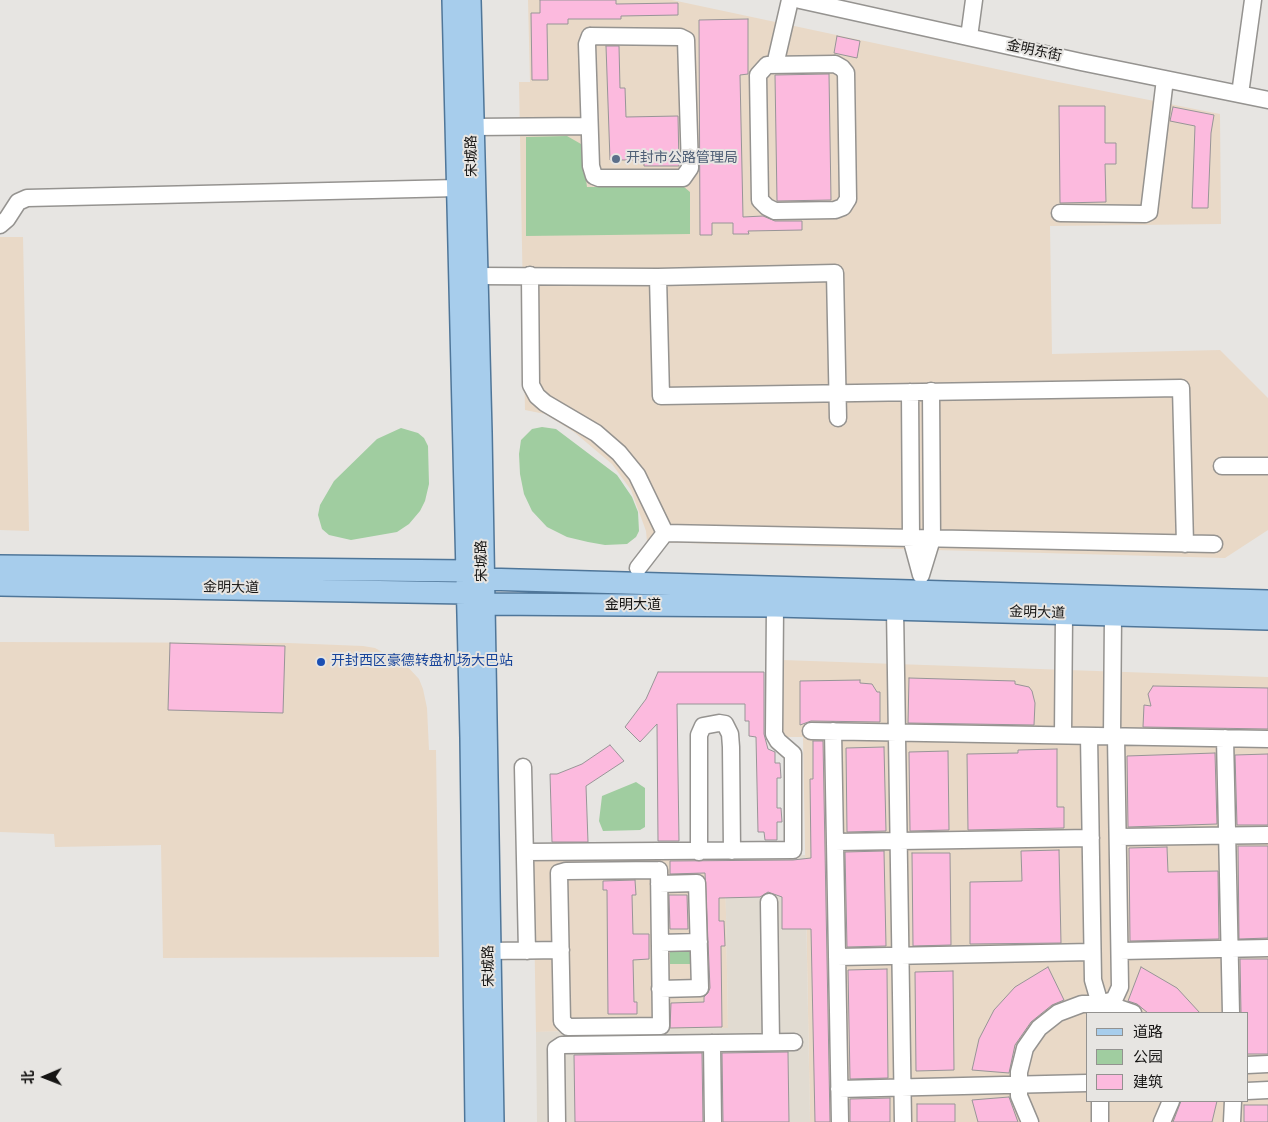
<!DOCTYPE html>
<meta charset="utf-8">
<style>
body{margin:0}
#map{position:relative;width:1268px;height:1122px;overflow:hidden;background:#e7e5e2;font-family:Overpass,"Noto Sans SC",sans-serif}
canvas{display:block}
.legend{position:absolute;left:1086px;top:1012px;width:162px;height:90px;box-sizing:border-box;background:#e7e5e2;border:1px solid #939290;margin:0;padding:6px 9px;list-style:none;font-size:15px;color:#161514}
.legend li{display:flex;align-items:center;gap:10px;height:25px}
.legend b{width:25px;border:1px solid #939290}
.north{position:absolute;left:20px;top:1052px;width:50px;height:50px;-webkit-text-stroke:4px #e7e5e2;paint-order:stroke;rotate:269deg;font-size:14px;font-weight:700;line-height:20px;text-align:center;color:#161514}
.north::after{content:'';display:block;margin:auto;width:18px;height:22px;background:#161514;clip-path:polygon(50% 0,100% 100%,50% 72%,0 100%)}
</style>
<div id="map">
<canvas width="1268" height="1122"></canvas>
<ul class="legend">
<li><b style="height:6px;background:#a7cdec"></b>道路</li>
<li><b style="height:14px;background:#a0cda0"></b>公园</li>
<li><b style="height:14px;background:#fcbade"></b>建筑</li>
</ul>
<div class="north">北</div>
</div>
<script>
const g = document.querySelector('canvas').getContext('2d');
g.lineJoin = 'round';
function fillPath(path, color) { g.fillStyle = color; g.fill(path, 'evenodd'); }
const toPath = rows => new Path2D(rows.map(r => 'M' + r).join(''));
function strokePath(path, color, width, dash) { g.strokeStyle = color; g.lineWidth = width; g.lineCap = dash ? 'butt' : 'round'; g.setLineDash(dash || []); g.stroke(path); }
function write(font, color, halo, rows, align = 'center') {
  g.font = font + ' Overpass,"Noto Sans SC",sans-serif'; g.lineWidth = 4; g.setLineDash([]); g.textBaseline = 'middle'; g.strokeStyle = halo; g.fillStyle = color; for (const [text, x, y, turn = 0] of rows) {
    g.save(); g.translate(x, y); g.rotate((+turn || 0) * Math.PI / 180); g.textAlign = isNaN(turn) ? turn : align; if (halo) g.strokeText(text, 0, 0); g.fillText(text, 0, 0); g.restore();
  }
}
fillPath(toPath([
 [528,0,672,0,1048,80,1220,114,1221,224,1050,226,1052,354,1220,350,1268,398,1268,530,1225,558,647,542,646,531,631,490,612,464,574,432,545,414,525,410,519,82,530,82],
 [0,237,23,237,29,531,0,530],
 [0,642,288,643,363,646,375,648,406,665,419,679,423,689,427,708,429,750,436,750,439,957,163,958,161,845,55,847,54,834,0,832],
 [782,660,1268,677,1268,1122,810,1122,803,737,783,737],
 [1087,1013,1247,1013,1247,1101,1087,1101],
 [725,856,728,1028,536,1032,533,859]
]), '#e9d9c7');
fillPath(toPath([
 [805,855,810,1122,537,1122,536,1032,728,1028,725,856]
]), '#e1dbd1');
fillPath(toPath([
 [567,136,581,144,587,187,684,187,690,192,690,234,526,236,526,137],
 [542,427,556,429,617,475,632,497,638,512,639,531,636,537,627,544,605,545,588,542,567,537,547,527,532,511,524,494,520,474,519,454,521,440,532,429],
 [401,428,418,433,424,438,428,446,429,484,425,501,420,511,409,524,397,532,351,540,329,535,322,529,318,515,320,505,334,481,377,439],
 [636,782,645,788,645,827,640,830,603,831,599,821,602,796],
 [693,951,694,964,670,964,670,952]
]), '#a0cda0');
const building = toPath([
 [540,0,616,0,616,4,678,3,678,15,621,16,621,19,568,19,568,24,547,24,548,80,532,80,531,13,540,13,540,0],
 [748,19,748,74,740,75,743,217,763,216,775,221,802,221,802,230,748,231,749,234,733,234,733,223,712,223,712,235,700,235,699,20,748,19],
 [837,36,860,41,857,58,834,53,837,36],
 [606,46,619,46,620,88,625,88,626,117,678,116,679,166,644,166,644,160,610,160,606,46],
 [829,74,831,200,777,201,775,75,829,74],
 [1059,106,1105,106,1105,143,1116,143,1116,164,1105,164,1106,202,1060,203,1059,106],
 [1173,107,1214,115,1211,133,1208,208,1192,208,1195,126,1170,121,1173,107],
 [170,643,285,646,283,713,168,710,170,643],
 [658,672,764,672,764,734,768,749,775,752,775,763,780,763,781,778,777,778,777,808,781,808,782,822,777,822,777,840,765,840,764,832,758,832,756,737,749,736,749,721,745,721,745,704,677,704,679,841,658,841,657,724,640,742,625,727,646,699,658,672],
 [909,678,1015,681,1015,684,1029,687,1032,691,1035,703,1034,725,908,723,909,678],
 [860,680,860,683,872,684,877,692,880,692,880,722,811,721,800,725,800,681,860,680],
 [1153,686,1268,688,1268,729,1143,727,1144,705,1151,706,1148,694,1153,686],
 [813,741,823,741,830,1122,815,1122,811,929,782,929,782,897,768,892,760,897,719,898,719,921,724,921,725,946,721,946,722,1027,670,1028,671,1003,704,1002,704,997,708,993,710,988,705,873,670,874,670,861,793,860,811,858,810,779,813,779,813,741],
 [610,745,624,761,586,786,588,842,552,842,550,774,557,774,582,764,610,745],
 [884,747,886,831,847,832,846,748,884,747],
 [1057,749,1057,807,1064,807,1064,828,968,830,967,754,1018,753,1018,750,1057,749],
 [948,751,949,830,910,831,909,752,948,751],
 [1215,753,1217,824,1128,827,1127,756,1215,753],
 [1268,754,1268,825,1237,825,1235,755,1268,754],
 [1238,846,1268,846,1268,938,1239,939,1238,846],
 [1167,847,1168,872,1218,871,1219,939,1130,941,1129,848,1167,847],
 [1059,850,1061,943,970,944,970,882,1022,881,1021,851,1059,850],
 [884,851,886,946,847,947,845,852,884,851],
 [912,853,950,853,951,945,913,946,912,853],
 [635,880,636,895,632,895,633,934,649,934,649,959,633,960,634,1002,637,1002,637,1014,608,1014,607,890,603,890,603,881,635,880],
 [669,895,687,895,688,929,670,929,669,895],
 [1240,959,1268,959,1268,1054,1247,1054,1247,1013,1241,1013,1240,959],
 [1048,967,1064,1000,1052,1005,1031,1022,1015,1045,1009,1073,972,1070,979,1039,994,1010,1015,987,1048,967],
 [1141,967,1177,988,1200,1013,1148,1013,1137,1004,1128,1001,1141,967],
 [887,969,888,1078,850,1079,848,970,887,969],
 [953,971,954,1070,916,1071,915,972,953,971],
 [788,1052,789,1122,723,1122,722,1053,788,1052],
 [702,1053,703,1122,575,1122,574,1055,702,1053],
 [1009,1097,1018,1122,978,1122,972,1100,1009,1097],
 [890,1098,890,1122,850,1122,850,1099,890,1098],
 [1181,1101,1217,1101,1212,1122,1173,1122,1181,1101],
 [917,1104,955,1104,955,1122,917,1122,917,1104],
 [1244,1105,1268,1105,1268,1122,1244,1122,1244,1105]
]);
fillPath(building, '#fcbade');
strokePath(building, '#989597', 1);
const minor = toPath([
 [800,0,1081,62,1268,100],
 [590,36,680,37,686,40,690,168,683,178,599,178,594,176,591,166,587,44,590,36],
 [969,37,974,0],
 [835,64,842,68,846,73,848,199,843,207,835,210,775,211,767,207,760,200,758,75,767,65,835,64],
 [775,65,790,0],
 [1240,94,1253,0],
 [472,127,589,126],
 [1060,213,1145,214,1149,212,1165,79],
 [0,225,7,219,18,202,27,198,458,188],
 [530,275,531,385,537,396,545,403,596,433,619,453,637,475,665,533,1214,544],
 [476,276,658,277,835,273,838,418],
 [658,277,661,396,1181,388,1185,544],
 [910,392,911,538,921,575,932,539,931,391],
 [1222,466,1268,466],
 [638,568,665,533],
 [895,609,903,1122],
 [811,731,1268,739],
 [833,731,840,1122],
 [1063,735,1064,615],
 [1089,736,1093,980,1100,1004,1100,1013],
 [1112,736,1113,615],
 [1225,738,1231,1013],
 [523,767,527,951],
 [1118,837,1268,835],
 [835,842,1091,838],
 [525,852,793,850,793,754,778,741,774,734,775,606],
 [699,852,699,735,703,726,719,723,725,724,730,734,731,747,732,851],
 [659,870,661,1026,568,1027,562,1021,559,873,566,871,659,870],
 [659,884,697,883,700,988,660,989],
 [769,902,771,1042],
 [660,943,699,942],
 [490,951,561,950],
 [1120,951,1268,948],
 [837,957,1092,952],
 [1100,1004,1114,1000,1120,987,1116,736],
 [712,1043,713,1122],
 [1247,1065,1268,1064],
 [839,1089,1087,1083],
 [1247,1091,1268,1090],
 [557,1122,556,1049,562,1045,794,1042],
 [1030,1122,1019,1096,1019,1072,1025,1048,1039,1028,1058,1013,1082,1004,1107,1004,1133,1013],
 [1100,1122,1100,1101],
 [1162,1122,1171,1101],
 [1232,1122,1233,1101]
]);
const major = toPath([
 [453,0,471,738,476,1122],
 [470,0,481,432,493,1122],
 [0,566,466,571,483,579,1268,601],
 [0,585,466,593,484,604,775,606,1268,619]
]);
strokePath(minor, '#959390', 19);
strokePath(major, '#4f7699', 24);
strokePath(minor, '#fff', 16);
strokePath(major, '#a7cdec', 21);
for (const [x, y, r, color] of [
 [616,159,5,"#5c6f8a"],
 [321,662,5,"#1a4fb4"]
]) { const dot = new Path2D(); dot.arc(x, y, r, 0, 2 * Math.PI); g.fillStyle = color; g.fill(dot); strokePath(dot, '#e7e5e2', 2); }
write('14px', '#161514', '#e7e5e2', [
 ["金明东街",1034,52,12],
 ["宋城路",473,156,-91],
 ["宋城路",483,561,-91],
 ["金明大道",231,589,1],
 ["金明大道",633,606],
 ["金明大道",1037,614,2],
 ["宋城路",490,966,-91]
]);
write('14px', '#4e5e75', '#e7e5e2', [
 ["开封市公路管理局",626,159]
], 'left');
write('14px', '#164399', '#e7e5e2', [
 ["开封西区豪德转盘机场大巴站",331,662]
], 'left');
</script>
